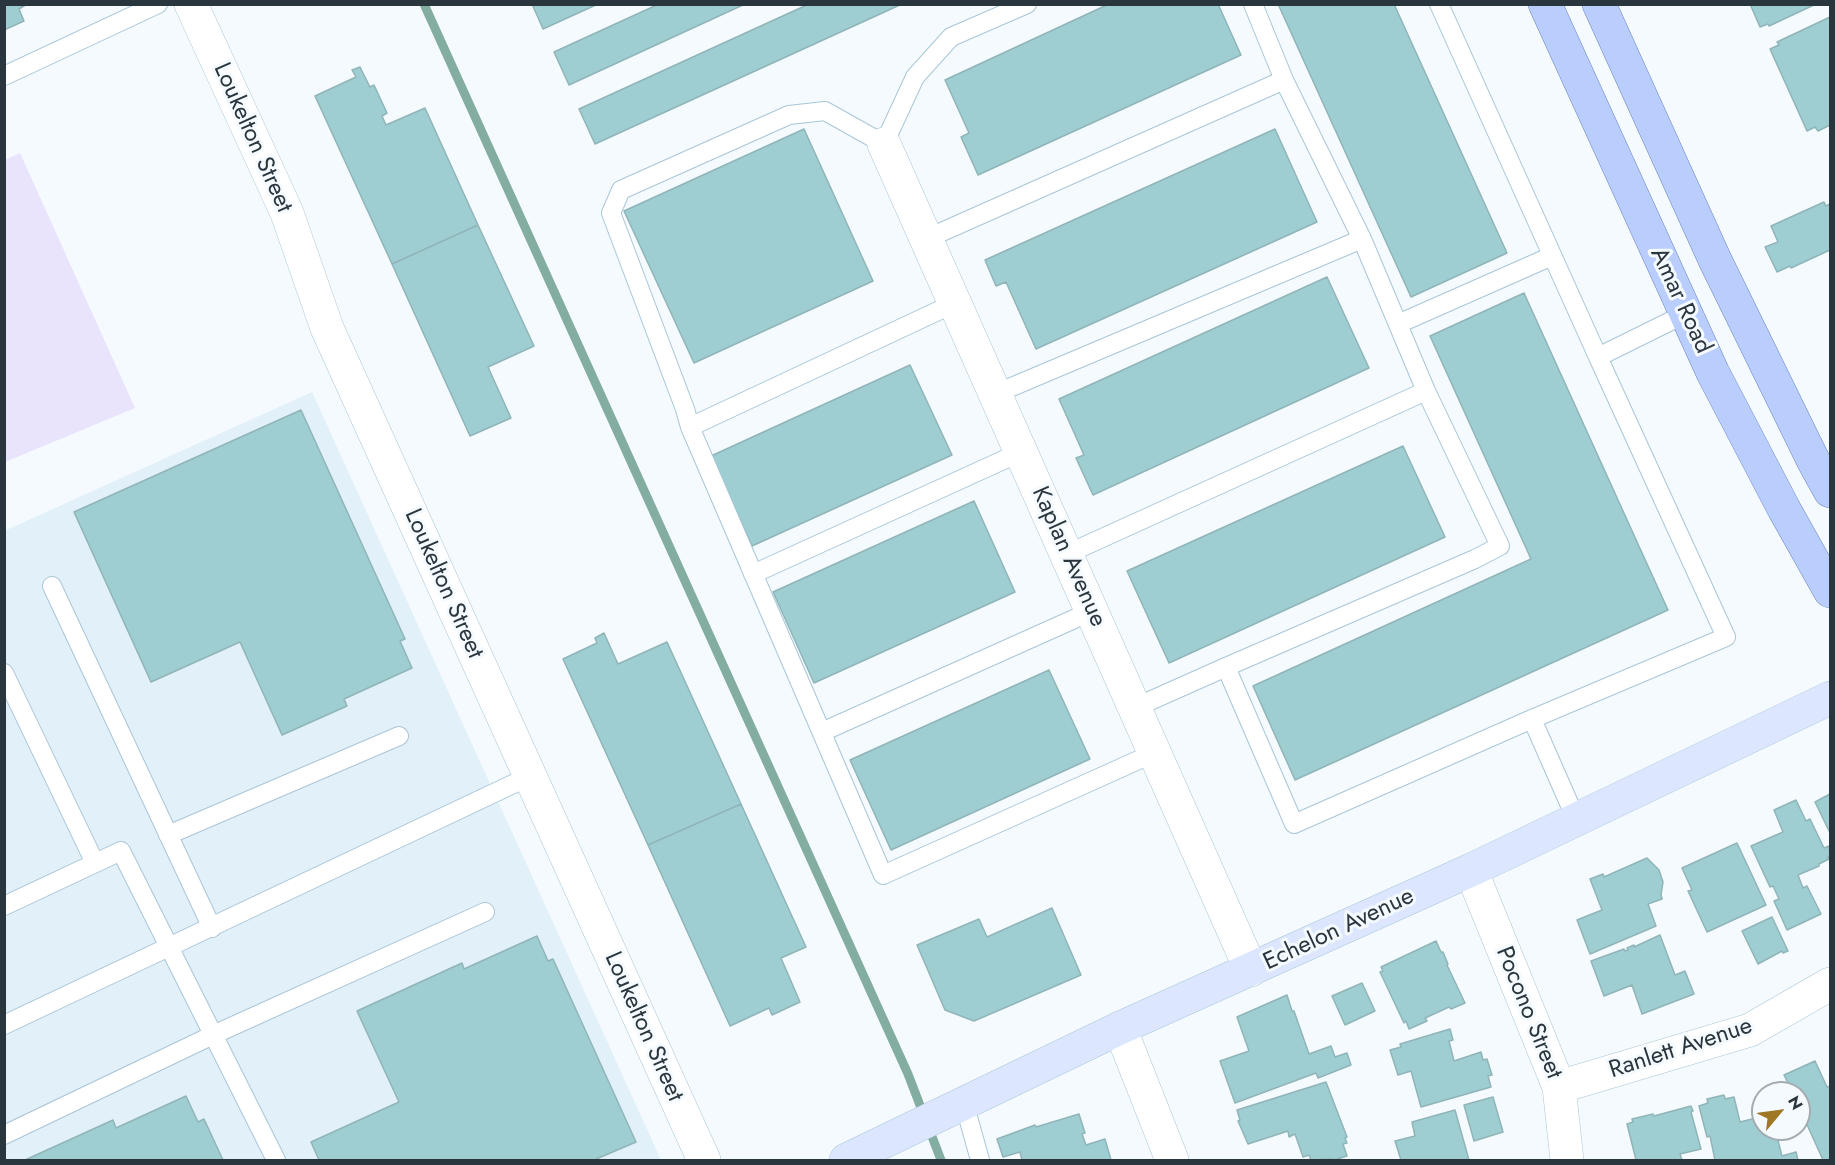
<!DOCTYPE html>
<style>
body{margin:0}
#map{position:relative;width:1835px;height:1165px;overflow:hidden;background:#f4fafe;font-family:Jost,sans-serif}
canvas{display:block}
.frame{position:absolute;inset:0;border:6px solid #2a363d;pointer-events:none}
.north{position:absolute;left:1751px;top:1081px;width:60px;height:60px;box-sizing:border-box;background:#f4fafe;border:2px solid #a3acb1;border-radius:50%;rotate:61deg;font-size:16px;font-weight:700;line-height:24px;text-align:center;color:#2a363d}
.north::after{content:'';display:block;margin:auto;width:21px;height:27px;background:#a07725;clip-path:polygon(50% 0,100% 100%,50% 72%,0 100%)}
</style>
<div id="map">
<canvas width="1835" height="1165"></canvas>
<div class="frame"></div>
<div class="north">N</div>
</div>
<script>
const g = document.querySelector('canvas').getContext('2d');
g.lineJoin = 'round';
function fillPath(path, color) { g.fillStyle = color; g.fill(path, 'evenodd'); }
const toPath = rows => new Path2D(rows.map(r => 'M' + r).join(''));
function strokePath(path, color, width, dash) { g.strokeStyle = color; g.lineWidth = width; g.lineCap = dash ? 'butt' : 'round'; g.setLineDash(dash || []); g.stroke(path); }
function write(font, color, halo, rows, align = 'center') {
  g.font = font + ' Jost,sans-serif'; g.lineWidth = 6; g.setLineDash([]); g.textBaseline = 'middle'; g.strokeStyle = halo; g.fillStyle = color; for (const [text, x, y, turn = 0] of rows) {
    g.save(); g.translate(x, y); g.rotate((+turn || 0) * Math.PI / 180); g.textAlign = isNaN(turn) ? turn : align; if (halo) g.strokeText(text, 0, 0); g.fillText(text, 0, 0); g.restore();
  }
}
fillPath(toPath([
 [312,392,661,1160,5,1160,4,531]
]), '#e2f0f9');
fillPath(toPath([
 [20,153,135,408,5,462,5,160]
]), '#e9e3fb');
strokePath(toPath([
 [424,4,908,1074,941,1160]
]), '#83ada0', 9);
const building = toPath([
 [4,4,27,4,19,9,24,21,4,30,4,4],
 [532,4,598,4,543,29,532,4],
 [659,4,745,4,569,85,554,52,659,4],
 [809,4,902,4,595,144,579,109,809,4],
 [1109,4,1218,4,1241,55,978,175,961,137,969,133,945,80,1109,4],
 [1278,4,1394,4,1507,253,1411,297,1278,4],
 [1750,4,1816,4,1769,26,1768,24,1760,27,1750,4],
 [1830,17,1830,125,1818,131,1815,127,1807,131,1770,49,1779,45,1777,42,1830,17],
 [360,67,370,87,374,85,387,113,382,116,386,125,425,108,478,225,392,264,315,96,356,77,352,70,360,67],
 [804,129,873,281,694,363,624,211,804,129],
 [1275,129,1317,222,1036,349,1006,282,996,286,985,260,1275,129],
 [1824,202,1826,206,1830,204,1830,250,1791,268,1790,266,1777,272,1765,247,1778,242,1771,226,1824,202],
 [478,225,534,346,488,367,511,418,470,436,392,264,478,225],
 [1327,277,1369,368,1093,495,1076,458,1084,455,1059,399,1327,277],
 [1524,293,1668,610,1295,780,1253,686,1531,559,1430,336,1524,293],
 [910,365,952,455,752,546,711,456,910,365],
 [301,410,405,639,400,641,412,668,344,699,347,706,282,735,240,642,151,682,74,512,301,410],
 [1403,446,1445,537,1169,663,1127,571,1403,446],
 [974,501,1015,592,814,683,773,592,974,501],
 [604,633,618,664,667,642,741,804,648,845,563,659,597,643,595,638,604,633],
 [1049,670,1090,759,891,850,850,760,1049,670],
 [1830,794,1830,833,1815,802,1830,794],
 [1796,800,1806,821,1810,819,1824,848,1829,846,1830,856,1828,857,1829,859,1819,864,1819,866,1798,875,1803,888,1807,886,1821,914,1787,930,1774,901,1779,899,1773,886,1770,887,1751,846,1783,832,1774,810,1796,800],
 [741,804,806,947,781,958,800,1002,772,1015,769,1008,730,1026,648,845,741,804],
 [1737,843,1766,905,1707,932,1688,891,1692,890,1682,868,1737,843],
 [1647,858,1659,870,1663,882,1661,895,1662,899,1648,904,1656,926,1590,954,1577,920,1602,910,1590,879,1603,874,1604,877,1647,858],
 [1052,908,1081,975,974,1021,945,1010,917,945,979,919,987,937,1052,908],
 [1772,917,1788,951,1783,953,1782,951,1758,964,1742,931,1772,917],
 [1660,935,1675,975,1685,971,1694,994,1642,1014,1632,985,1604,996,1591,961,1624,949,1625,951,1628,950,1627,948,1634,945,1634,947,1660,935],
 [537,936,548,961,553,959,636,1142,594,1160,319,1160,311,1142,399,1102,357,1011,462,963,464,969,537,936],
 [1436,941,1441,952,1443,952,1448,964,1447,965,1465,1003,1451,1009,1449,1007,1425,1018,1427,1021,1409,1029,1406,1021,1404,1023,1380,972,1383,971,1381,967,1436,941],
 [1362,983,1375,1011,1345,1025,1332,996,1362,983],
 [1287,995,1292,1011,1294,1011,1309,1054,1331,1046,1335,1057,1347,1053,1351,1065,1318,1078,1316,1073,1235,1103,1220,1061,1249,1051,1237,1017,1287,995],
 [1450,1029,1453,1040,1449,1041,1454,1061,1481,1052,1483,1060,1487,1059,1492,1075,1488,1076,1491,1087,1421,1107,1411,1071,1398,1075,1390,1050,1401,1047,1400,1044,1450,1029],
 [1815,1061,1827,1087,1830,1086,1830,1159,1827,1160,1823,1160,1799,1107,1799,1093,1793,1093,1784,1075,1815,1061],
 [1326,1082,1347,1137,1345,1138,1347,1143,1343,1144,1347,1156,1334,1160,1331,1159,1311,1160,1309,1155,1303,1157,1295,1134,1289,1137,1288,1131,1248,1144,1238,1121,1240,1120,1237,1110,1326,1082],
 [1724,1095,1725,1099,1734,1097,1740,1122,1760,1117,1759,1112,1763,1111,1763,1129,1775,1129,1782,1156,1796,1152,1798,1160,1713,1160,1715,1160,1710,1136,1707,1137,1699,1106,1708,1103,1707,1099,1724,1095],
 [186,1096,198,1122,204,1119,223,1160,25,1160,113,1120,116,1128,186,1096],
 [1493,1097,1503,1132,1474,1141,1464,1105,1493,1097],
 [1691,1106,1693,1111,1691,1112,1701,1149,1680,1154,1682,1160,1636,1160,1627,1124,1633,1122,1632,1119,1653,1114,1654,1116,1691,1106],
 [1455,1110,1469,1160,1401,1160,1395,1141,1415,1136,1412,1122,1455,1110],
 [1079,1114,1085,1133,1082,1134,1086,1145,1105,1139,1111,1160,1022,1160,1020,1152,1003,1157,997,1139,1035,1125,1036,1127,1079,1114]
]);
fillPath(building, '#9ecdd2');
strokePath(building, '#90b5b8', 1.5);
const lane = toPath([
 [1253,4,1284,80],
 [1439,4,1598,357,1685,314],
 [4,76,158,4],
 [926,239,1284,80,1362,239],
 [955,303,690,427,685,409,611,213,621,190,789,115,825,111,884,144,915,77,951,37,1027,4],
 [1398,324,1552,256],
 [995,394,1362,239,1426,391],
 [690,427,883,875,1154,753],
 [1067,554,1426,391,1500,546,1475,559,1226,667],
 [753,574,1021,452],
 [52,586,212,928],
 [4,673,95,863],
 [1134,708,1226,667,1294,824,1532,719],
 [822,732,1092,611],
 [1576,819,1532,719,1726,637,1598,357],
 [168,835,399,736],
 [4,906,121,851,276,1160],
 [4,1025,530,776],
 [964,1103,980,1160],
 [4,1135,213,1035,485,912]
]);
const street = toPath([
 [191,4,287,213,327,328,704,1160],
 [884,144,1251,970],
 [1471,870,1559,1087,1567,1160],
 [1120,1028,1172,1160],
 [1559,1087,1750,1030,1830,984]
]);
const secondary = toPath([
 [846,1160,1120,1028,1471,870,1830,698]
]);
const primary = toPath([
 [1545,4,1713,373,1784,509,1830,591],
 [1599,4,1715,260,1813,460,1830,491]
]);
strokePath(lane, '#a9c6d7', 20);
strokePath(street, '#a9c6d7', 34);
strokePath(secondary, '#a9c6d7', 34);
strokePath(primary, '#6a84ba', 34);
strokePath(lane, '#fff', 18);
strokePath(street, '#fff', 33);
strokePath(secondary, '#dce7ff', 33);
strokePath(primary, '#bacefe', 33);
write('24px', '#2a363d', '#f4fafe', [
 ["Loukelton Street",252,138,66],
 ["Amar Road",1680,301,65],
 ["Kaplan Avenue",1068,557,66],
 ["Loukelton Street",443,584,66],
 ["Echelon Avenue",1339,930,-25],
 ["Pocono Street",1528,1013,68],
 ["Loukelton Street",643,1027,66],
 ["Ranlett Avenue",1681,1049,-18]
]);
</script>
